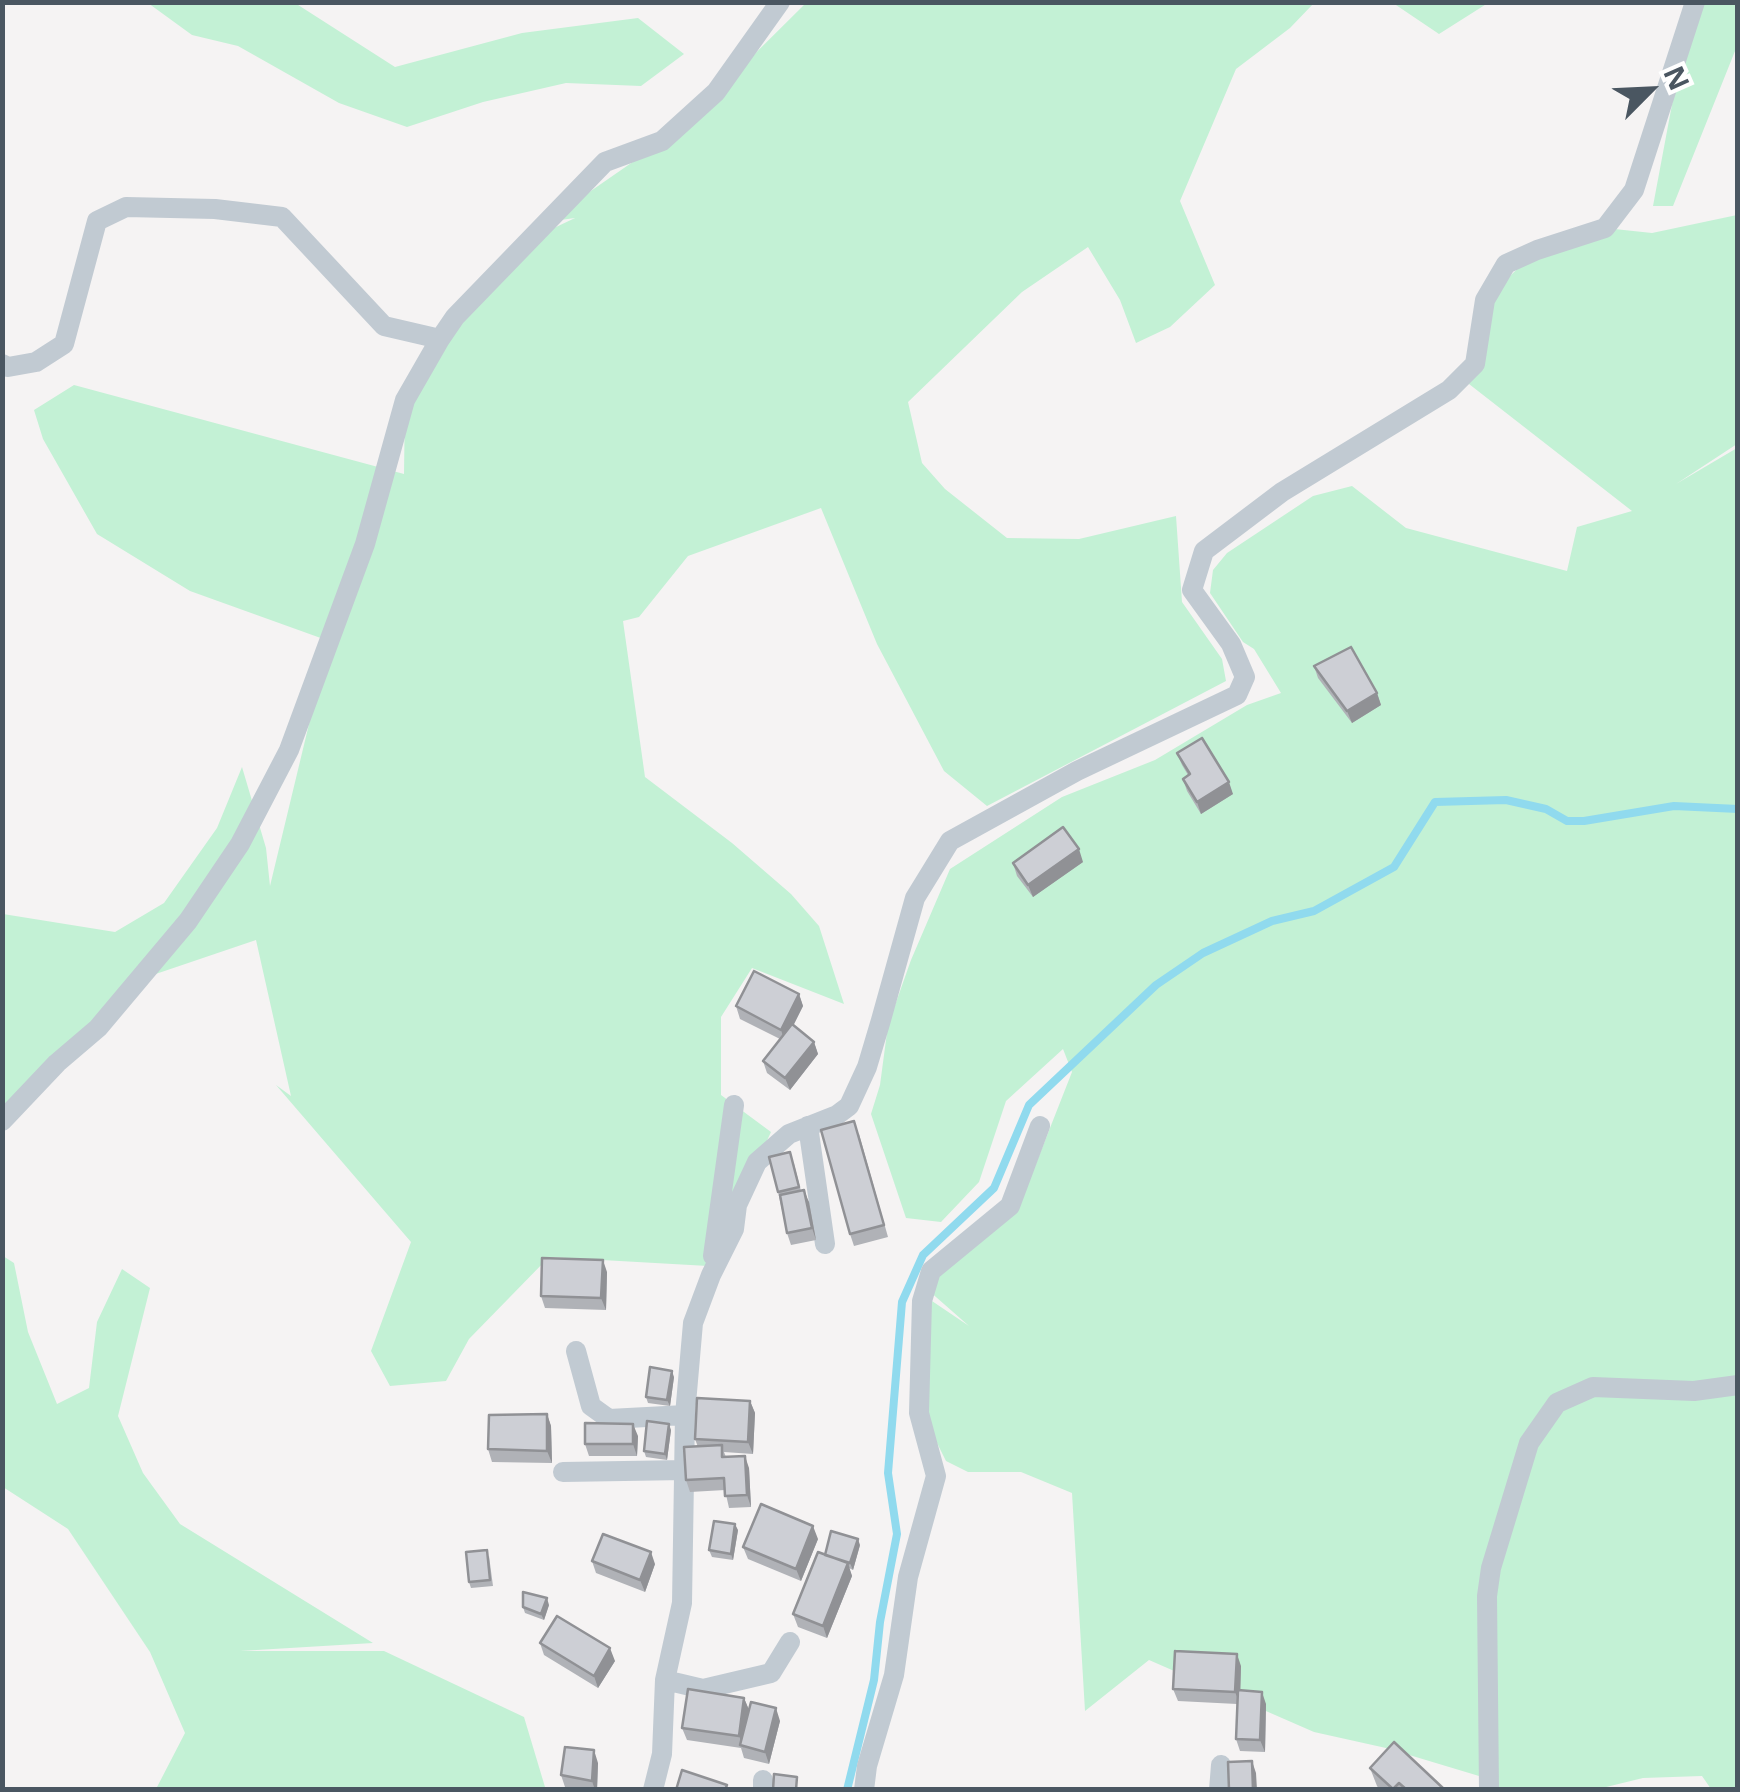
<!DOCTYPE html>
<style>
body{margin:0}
#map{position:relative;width:1740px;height:1792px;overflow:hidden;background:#f5f3f3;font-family:"Noto Sans",sans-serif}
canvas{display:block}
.frame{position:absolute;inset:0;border:5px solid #4a5661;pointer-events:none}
.north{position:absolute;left:1600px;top:40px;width:100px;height:100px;-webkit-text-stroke:8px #fff;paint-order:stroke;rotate:66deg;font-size:28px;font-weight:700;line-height:40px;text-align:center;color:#4a5661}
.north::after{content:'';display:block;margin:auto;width:35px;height:45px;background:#4a5661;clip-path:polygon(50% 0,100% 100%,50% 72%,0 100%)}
</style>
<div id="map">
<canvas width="1740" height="1792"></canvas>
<div class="frame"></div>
<div class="north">N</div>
</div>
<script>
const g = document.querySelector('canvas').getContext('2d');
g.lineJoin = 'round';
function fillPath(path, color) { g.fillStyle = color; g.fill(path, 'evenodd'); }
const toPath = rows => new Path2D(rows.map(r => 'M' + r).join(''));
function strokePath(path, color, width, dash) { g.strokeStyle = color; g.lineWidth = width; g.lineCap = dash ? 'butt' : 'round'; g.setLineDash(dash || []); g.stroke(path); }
fillPath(toPath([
 [148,3,295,3,395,67,522,33,638,18,684,54,641,86,566,83,483,102,407,127,339,103,238,46,192,35],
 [806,3,1314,3,1290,28,1236,69,1180,201,1215,285,1170,327,1136,343,1120,300,1088,247,1022,292,908,402,922,463,945,489,1007,538,1079,539,1176,516,1182,602,1222,659,1226,681,987,806,944,771,877,644,821,508,688,556,639,617,623,621,645,777,732,843,791,894,819,926,844,1004,752,968,721,1017,721,1095,771,1132,708,1266,549,1257,469,1339,446,1381,390,1386,371,1351,411,1242,276,1085,291,1096,256,940,138,980,13,1110,3,1133,3,914,115,932,164,903,217,828,242,767,266,848,270,886,329,641,190,591,97,534,43,439,34,410,74,385,404,474,405,400,455,317,535,237,575,218,546,222,676,132],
 [1393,3,1488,2,1488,3,1439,34],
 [1691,3,1737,3,1737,46,1673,206,1653,206],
 [1737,215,1737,444,1676,484,1737,448,1737,1789,1711,1789,1702,1776,1643,1778,1598,1789,1495,1789,1489,1779,1386,1748,1314,1732,1149,1660,1085,1711,1072,1493,1021,1472,968,1472,946,1461,925,1419,929,1299,969,1326,928,1290,946,1265,1017,1212,1072,1072,1063,1049,1006,1101,979,1182,941,1222,906,1218,871,1114,880,1085,888,1025,911,960,950,869,1062,797,1155,760,1247,705,1281,693,1254,649,1243,642,1210,593,1213,570,1227,553,1313,496,1352,486,1406,528,1567,571,1577,527,1632,511,1469,384,1485,300,1537,250,1605,228,1652,233],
 [3,1256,14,1263,28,1332,57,1404,89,1388,97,1322,122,1269,150,1288,118,1416,143,1473,180,1524,373,1643,240,1651,384,1651,524,1717,545,1787,550,1789,156,1789,185,1733,150,1652,68,1529,3,1487]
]), '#c3f1d5');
strokePath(toPath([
 [847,1790,874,1680,880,1622,897,1534,888,1473,902,1302,923,1255,994,1188,1029,1105,1156,985,1203,953,1272,921,1314,911,1394,867,1435,802,1506,800,1546,809,1567,821,1584,821,1674,806,1738,809]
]), '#90daee', 8);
strokePath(toPath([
 [2,364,8,367,36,362,64,344,97,221,126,207,215,209,282,217,384,326,440,339],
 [2,1121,57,1063,98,1028,188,921,240,844,289,750,365,544,405,400,440,339,455,317,605,162,662,141,716,92,780,2],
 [808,1126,825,1244],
 [713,1256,734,1105],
 [576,1351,591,1406,609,1419,685,1415],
 [563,1472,685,1470],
 [665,1680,703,1689,771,1673,790,1642],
 [763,1780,763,1790],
 [653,1790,662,1754,665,1680,682,1603,685,1415,693,1323,711,1275,734,1229,737,1205,757,1162,789,1134,837,1115,849,1106,867,1067,881,1020,915,898,950,841,1077,771,1237,695,1245,677,1231,644,1192,590,1204,551,1282,492,1449,390,1475,364,1485,300,1506,264,1537,250,1605,228,1634,190,1695,2],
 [864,1790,867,1766,894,1675,908,1577,936,1476,919,1413,922,1301,931,1271,1010,1206,1040,1126],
 [1219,1790,1221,1765],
 [1489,1790,1487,1596,1491,1568,1529,1443,1557,1403,1593,1387,1694,1391,1738,1385]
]), '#c1cad2', 20);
fillPath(toPath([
 [1314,666,1377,693,1381,705,1352,723,1318,678],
 [1177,753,1233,794,1201,814,1187,791,1183,779,1188,775,1182,765],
 [1083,862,1033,897,1017,876,1013,863],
 [799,994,803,1006,793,1026,814,1042,818,1054,790,1090,767,1073,763,1061,780,1039,740,1019,736,1006],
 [859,1134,888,1237,854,1246,850,1234],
 [794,1164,801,1191,809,1202,816,1240,791,1245,787,1233,778,1192],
 [607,1272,606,1310,545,1308,541,1296],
 [674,1377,670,1406,648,1403,646,1397],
 [750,1401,755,1413,753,1454,724,1452,726,1457,749,1468,751,1507,729,1508,725,1490,690,1492,686,1480,698,1447,695,1439],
 [547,1414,551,1426,552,1463,492,1462,488,1449],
 [671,1430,667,1460,646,1457,644,1451],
 [638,1436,637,1456,589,1456,585,1444],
 [738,1530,733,1560,712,1557,709,1550],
 [818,1539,801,1581,748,1559,743,1547],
 [860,1545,853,1570,849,1568,852,1576,827,1638,798,1627,793,1614],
 [489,1556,493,1586,471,1588,469,1582],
 [592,1561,655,1564,645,1592,596,1573],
 [549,1605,544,1620,525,1613,523,1607],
 [540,1643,615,1661,598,1688,544,1655],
 [1241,1666,1240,1690,1266,1704,1265,1752,1240,1751,1236,1739,1237,1704,1178,1701,1173,1689],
 [744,1698,749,1710,780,1721,769,1764,744,1758,741,1748,687,1740,682,1728],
 [598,1763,597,1790,578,1790,565,1787,561,1775],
 [1370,1768,1445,1790,1380,1790,1377,1786]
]), '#b0b2b7');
fillPath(toPath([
 [1377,693,1381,705,1352,723,1347,711],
 [1229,782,1233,794,1201,814,1197,802],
 [1079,849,1083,862,1033,897,1028,885],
 [799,994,803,1006,785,1042,781,1030],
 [814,1042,818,1054,790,1090,785,1078],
 [804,1190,809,1202,816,1240,812,1228],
 [603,1260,607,1272,606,1310,601,1298],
 [672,1371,674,1377,670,1406,667,1400],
 [750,1401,755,1413,753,1454,748,1442],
 [547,1414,551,1426,552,1463,547,1451],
 [633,1424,638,1436,637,1456,633,1444],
 [669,1424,671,1430,667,1460,665,1454],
 [745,1456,749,1468,751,1507,747,1495],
 [735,1524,738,1530,733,1560,731,1554],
 [813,1526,818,1539,801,1581,796,1569],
 [858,1539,860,1545,853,1570,850,1563],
 [651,1552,655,1564,645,1592,640,1580],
 [848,1563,852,1576,827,1638,823,1626],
 [547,1598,549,1605,544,1620,541,1614],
 [610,1648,615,1661,598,1688,594,1676],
 [1237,1654,1241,1666,1240,1704,1235,1692],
 [1262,1692,1266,1704,1265,1752,1260,1740],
 [744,1698,749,1710,744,1748,739,1736],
 [776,1708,780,1721,769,1764,765,1752],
 [594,1750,598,1763,597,1790,595,1790,592,1781],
 [1252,1761,1256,1773,1257,1790,1253,1790]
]), '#909195');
const building = toPath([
 [1351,647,1377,693,1347,711,1314,666,1351,647],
 [1202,738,1229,782,1197,802,1183,779,1190,774,1177,753,1202,738],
 [1063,827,1079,849,1028,885,1013,863,1063,827],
 [754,971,799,994,781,1030,736,1006,754,971],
 [792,1024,814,1042,785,1078,763,1061,792,1024],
 [854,1121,884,1225,850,1234,821,1130,854,1121],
 [790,1152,799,1187,778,1192,769,1157,790,1152],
 [804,1190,812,1228,787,1233,780,1195,804,1190],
 [542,1258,603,1260,601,1298,541,1296,542,1258],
 [650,1367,672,1371,667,1400,646,1397,650,1367],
 [697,1398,750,1401,748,1442,695,1439,697,1398],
 [547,1414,547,1451,488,1449,489,1415,547,1414],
 [647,1421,669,1424,665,1454,644,1451,647,1421],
 [585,1423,633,1424,633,1444,585,1444,585,1423],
 [722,1445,722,1457,745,1456,747,1495,725,1496,724,1478,686,1480,684,1447,722,1445],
 [761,1504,813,1526,796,1569,743,1547,761,1504],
 [714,1521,735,1524,731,1554,709,1550,714,1521],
 [831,1531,858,1539,850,1563,825,1555,831,1531],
 [603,1534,651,1552,640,1580,592,1561,603,1534],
 [487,1550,490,1580,469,1582,466,1552,487,1550],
 [818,1552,848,1563,823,1626,793,1614,818,1552],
 [523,1592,547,1598,541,1614,523,1607,523,1592],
 [557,1616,610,1648,594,1676,540,1643,557,1616],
 [1175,1651,1237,1654,1235,1692,1173,1689,1175,1651],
 [688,1689,744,1698,739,1736,682,1728,688,1689],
 [1238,1690,1262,1692,1260,1740,1236,1739,1238,1690],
 [751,1702,776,1708,765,1752,740,1745,751,1702],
 [1394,1742,1445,1790,1407,1790,1399,1783,1393,1789,1370,1768,1394,1742],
 [565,1747,594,1750,592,1781,561,1775,565,1747],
 [1252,1761,1253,1790,1229,1790,1228,1762,1252,1761],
 [682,1770,727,1785,725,1790,676,1790,682,1770],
 [774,1774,797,1777,796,1790,773,1790,774,1774]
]);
fillPath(building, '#cdcfd5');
strokePath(building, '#909195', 2.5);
</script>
